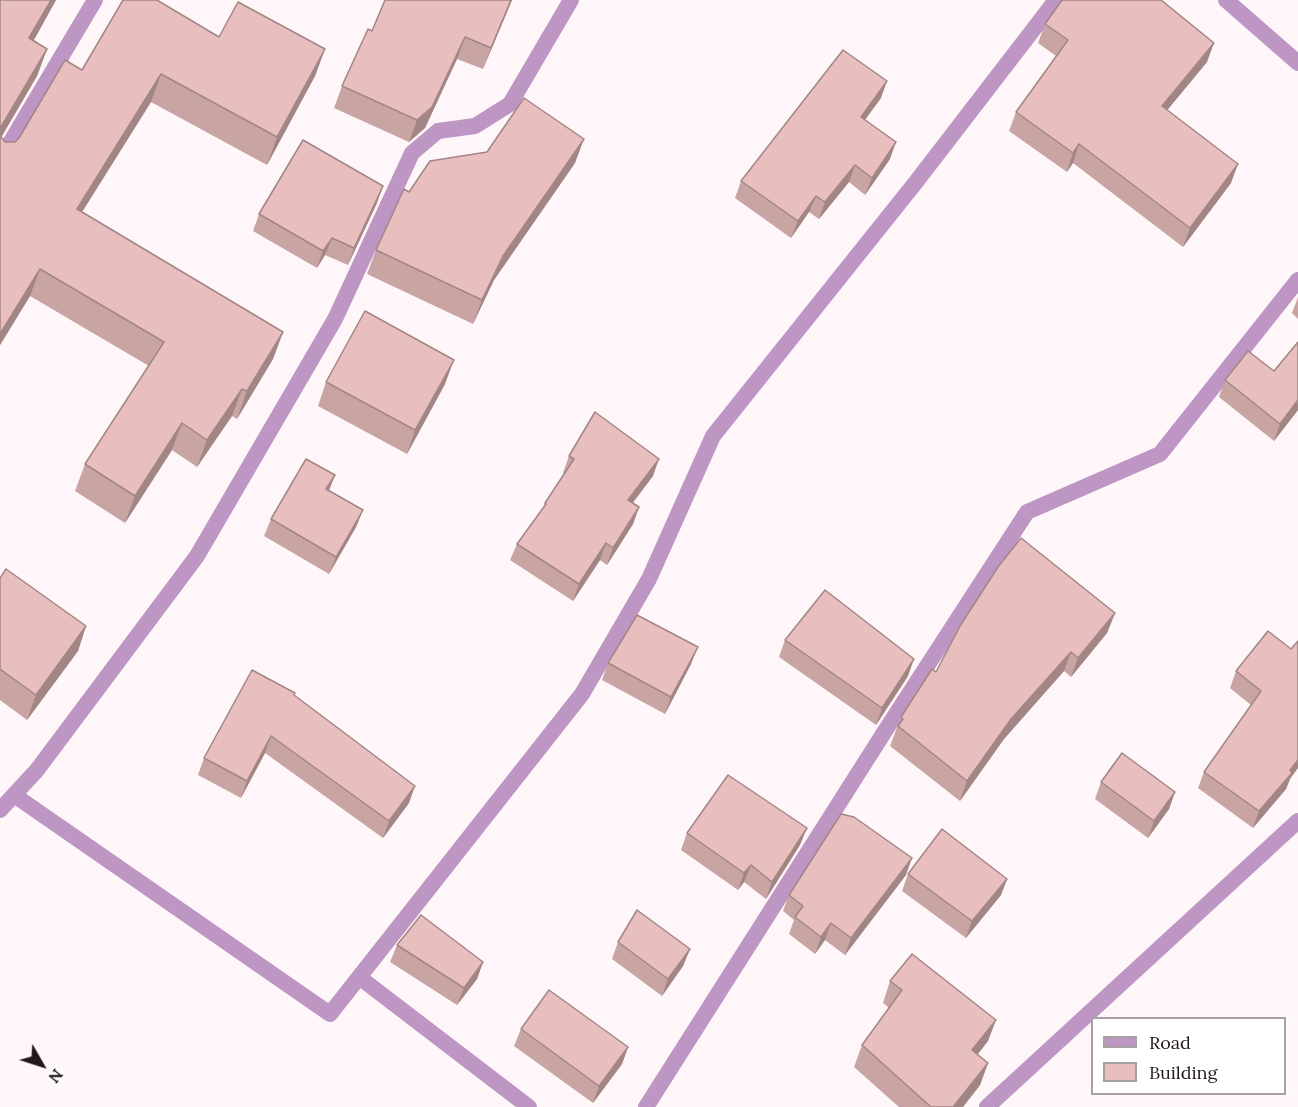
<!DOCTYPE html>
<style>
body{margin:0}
#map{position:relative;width:1298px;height:1107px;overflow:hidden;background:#fef6f9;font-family:Lora,serif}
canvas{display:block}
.legend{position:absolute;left:1091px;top:1017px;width:195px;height:78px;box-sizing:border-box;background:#fff;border:2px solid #a7a1a4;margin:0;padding:8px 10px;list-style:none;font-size:18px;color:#22151b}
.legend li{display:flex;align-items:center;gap:12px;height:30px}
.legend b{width:30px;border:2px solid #a7a1a4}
.north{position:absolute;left:12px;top:1035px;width:60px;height:60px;-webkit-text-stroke:4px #fff;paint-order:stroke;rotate:129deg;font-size:16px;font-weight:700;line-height:24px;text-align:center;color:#22151b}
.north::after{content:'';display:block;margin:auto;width:21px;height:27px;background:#22151b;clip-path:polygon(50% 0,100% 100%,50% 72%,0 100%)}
</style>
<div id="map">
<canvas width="1298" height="1107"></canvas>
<ul class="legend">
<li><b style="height:8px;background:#bd96c4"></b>Road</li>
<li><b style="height:16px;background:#e8bfbe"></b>Building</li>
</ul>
<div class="north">N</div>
</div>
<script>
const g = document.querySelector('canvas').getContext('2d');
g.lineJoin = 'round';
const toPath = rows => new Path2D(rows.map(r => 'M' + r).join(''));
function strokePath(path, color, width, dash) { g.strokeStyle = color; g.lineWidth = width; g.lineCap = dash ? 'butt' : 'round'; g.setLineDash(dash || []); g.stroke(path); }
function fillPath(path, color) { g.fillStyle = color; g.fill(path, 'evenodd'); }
strokePath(toPath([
 [1226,0,1298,63],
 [0,160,95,0],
 [14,795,330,1014,582,694,649,579,713,436,916,182,1056,0],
 [0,810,37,770,197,556,335,319,412,153,438,131,475,126,510,104,571,0],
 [359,977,529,1107],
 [646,1107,885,731,1027,512,1160,454,1298,280],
 [987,1107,1298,821]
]), '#bd96c4', 16);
fillPath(toPath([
 [0,0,56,0,34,40,47,49,37,76,1,138,5,142,15,142,19,138,82,70,219,37,325,49,315,76,267,165,151,102,82,212,283,332,273,359,237,419,232,416,197,467,172,450,125,523,75,491,85,464,149,366,30,296,0,345],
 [385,0,512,0,483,69,457,59,425,128,409,142,334,108,342,86,372,31],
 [1045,24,1207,62,1167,110,1231,183,1183,247,1073,163,1067,172,1009,131,1016,112,1056,56,1038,43],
 [881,98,865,120,890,159,865,195,849,182,819,219,809,212,791,238,735,198,741,181],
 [575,163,494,280,473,324,367,274,376,250,409,192],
 [377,203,348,265,325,255,317,268,253,231,259,214],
 [1298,297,1298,319,1292,313],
 [1274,371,1298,410,1274,441,1219,397,1225,380],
 [326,382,445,384,407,454,318,406],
 [569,456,653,476,633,503,639,507,633,524,607,565,600,560,573,601,510,560,517,544,543,509,545,503,564,474,563,473],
 [335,475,329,491,363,510,356,527,329,574,264,536,271,519],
 [0,578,86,626,78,651,27,720,0,700],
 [1115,613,1107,633,1071,677,1064,671,1004,739,960,801,890,746,901,717,936,672],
 [1268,631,1290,779,1286,789,1253,828,1198,788,1204,772,1251,705,1230,688,1236,671],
 [785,640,908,676,876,725,779,657],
 [608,663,691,664,665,714,602,680],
 [294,695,409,803,383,838,265,753,241,798,198,775,204,758],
 [1101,782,1175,792,1169,809,1148,838,1095,799],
 [687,833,800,845,766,899,744,882,738,890,681,850],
 [908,874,1007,879,1001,895,966,938,902,891],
 [906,875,845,955,825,940,815,954,789,934,794,920,783,911,789,895],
 [618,942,690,949,683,966,662,996,612,959],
 [397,945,483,962,477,979,457,1005,390,962],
 [890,981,988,1041,977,1055,988,1063,980,1085,963,1107,899,1107,854,1067,862,1045,889,1008,883,1003],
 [521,1029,628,1047,622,1064,593,1103,514,1046]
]), '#c8a4a3');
fillPath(toPath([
 [51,0,56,0,20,65,29,38],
 [511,0,512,0,483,69,491,48],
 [465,37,457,59,425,128,409,142,417,120],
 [1214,43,1207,62,1155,125,1162,106],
 [47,49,37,76,0,139,1,127],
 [325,49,315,76,267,165,277,137],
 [161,74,151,102,67,236,77,209],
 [887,81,881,98,855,133,861,117],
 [584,139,575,163,494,280,473,324,482,300,503,256],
 [896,142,890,159,865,195,872,178],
 [1079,144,1073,163,1067,172,1073,153],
 [1238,164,1231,183,1183,247,1190,228],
 [855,165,849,182,819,219,825,202],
 [383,186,377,203,348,265,354,248],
 [816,196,809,212,791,238,798,221],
 [332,238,325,255,317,268,323,251],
 [40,269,30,296,0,345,0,334],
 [283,332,273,359,237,419,247,391],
 [454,360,445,384,407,454,415,430],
 [242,389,232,416,197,467,207,440],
 [1298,400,1298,410,1274,441,1280,424],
 [182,423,172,450,125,523,135,496],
 [659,459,653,476,622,516,628,500],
 [335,475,328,492,326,489],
 [639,507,633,524,607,565,613,548],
 [363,510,356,527,329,574,336,557],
 [606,543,600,560,573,601,579,584],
 [1115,613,1107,633,1071,677,1078,658],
 [86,626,78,651,27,720,36,695],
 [698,647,691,664,665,714,671,697],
 [1071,652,1064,671,1004,739,960,801,967,781,1011,719],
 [914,659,908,676,876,725,882,708],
 [271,736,265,753,241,798,247,781],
 [1298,760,1298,768,1290,779,1286,789,1253,828,1259,811],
 [415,786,409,803,383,838,389,821],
 [1175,792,1169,809,1148,838,1154,821],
 [807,828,800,845,766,899,772,882],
 [912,858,906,875,845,955,851,938],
 [751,865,744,882,738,890,744,873],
 [1007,879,1001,895,966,938,972,921],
 [831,923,825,940,815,954,821,937],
 [690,949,683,966,662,996,668,979],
 [483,962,477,979,457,1005,464,988],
 [996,1020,988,1041,964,1072,972,1050],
 [628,1047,622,1064,593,1103,599,1086],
 [988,1063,980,1085,963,1107,953,1107]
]), '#a28685');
const building = toPath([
 [0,0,51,0,29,38,47,49,1,127,1,137,5,142,15,142,19,138,65,60,82,70,123,0,157,0,219,37,238,2,325,49,277,137,161,74,77,209,283,332,247,391,242,389,207,440,182,423,135,496,85,464,164,342,40,269,0,334,0,0],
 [385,0,511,0,491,48,465,37,432,107,417,120,342,86,368,29,372,31,385,0],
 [1062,0,1161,0,1214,43,1162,106,1238,164,1190,228,1079,144,1073,153,1016,112,1068,40,1045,24,1062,0],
 [843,50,887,81,861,117,896,142,872,178,855,165,825,202,816,196,798,221,741,181,843,50],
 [524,98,584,139,503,256,482,300,376,250,404,189,409,192,430,161,487,152,524,98],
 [303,140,383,186,354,248,332,238,323,251,259,214,303,140],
 [365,311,454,360,415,430,326,382,365,311],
 [1298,342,1298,400,1280,424,1225,380,1248,351,1274,371,1298,342],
 [595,412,659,459,628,500,639,507,613,548,606,543,579,584,517,544,546,504,545,503,574,459,569,456,595,412],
 [306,459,335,475,326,489,363,510,336,557,271,519,306,459],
 [1021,538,1115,613,1078,658,1071,652,1011,719,967,781,898,726,903,719,901,717,932,669,936,672,960,626,998,567,1021,538],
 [6,569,86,626,36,695,0,669,0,578,6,569],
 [825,590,914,659,882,708,785,640,825,590],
 [637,615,698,647,671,697,608,663,637,615],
 [1268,631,1291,649,1298,641,1298,760,1290,770,1292,773,1259,811,1204,772,1261,691,1236,671,1268,631],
 [252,670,295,693,294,695,415,786,389,821,271,736,247,781,204,758,252,670],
 [1122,753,1175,792,1154,821,1101,782,1122,753],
 [728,775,807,828,772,882,751,865,744,873,687,833,728,775],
 [841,814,854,817,912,858,851,938,831,923,821,937,795,917,803,906,789,895,841,814],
 [942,829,1007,879,972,921,908,874,942,829],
 [637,910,690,949,668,979,618,942,637,910],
 [421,915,483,962,464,988,397,945,421,915],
 [912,954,996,1020,972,1050,988,1063,953,1107,931,1107,862,1045,902,990,890,981,912,954],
 [549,990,628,1047,599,1086,521,1029,549,990]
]);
fillPath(building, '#e8bfbe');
strokePath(building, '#a28685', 1.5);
</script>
